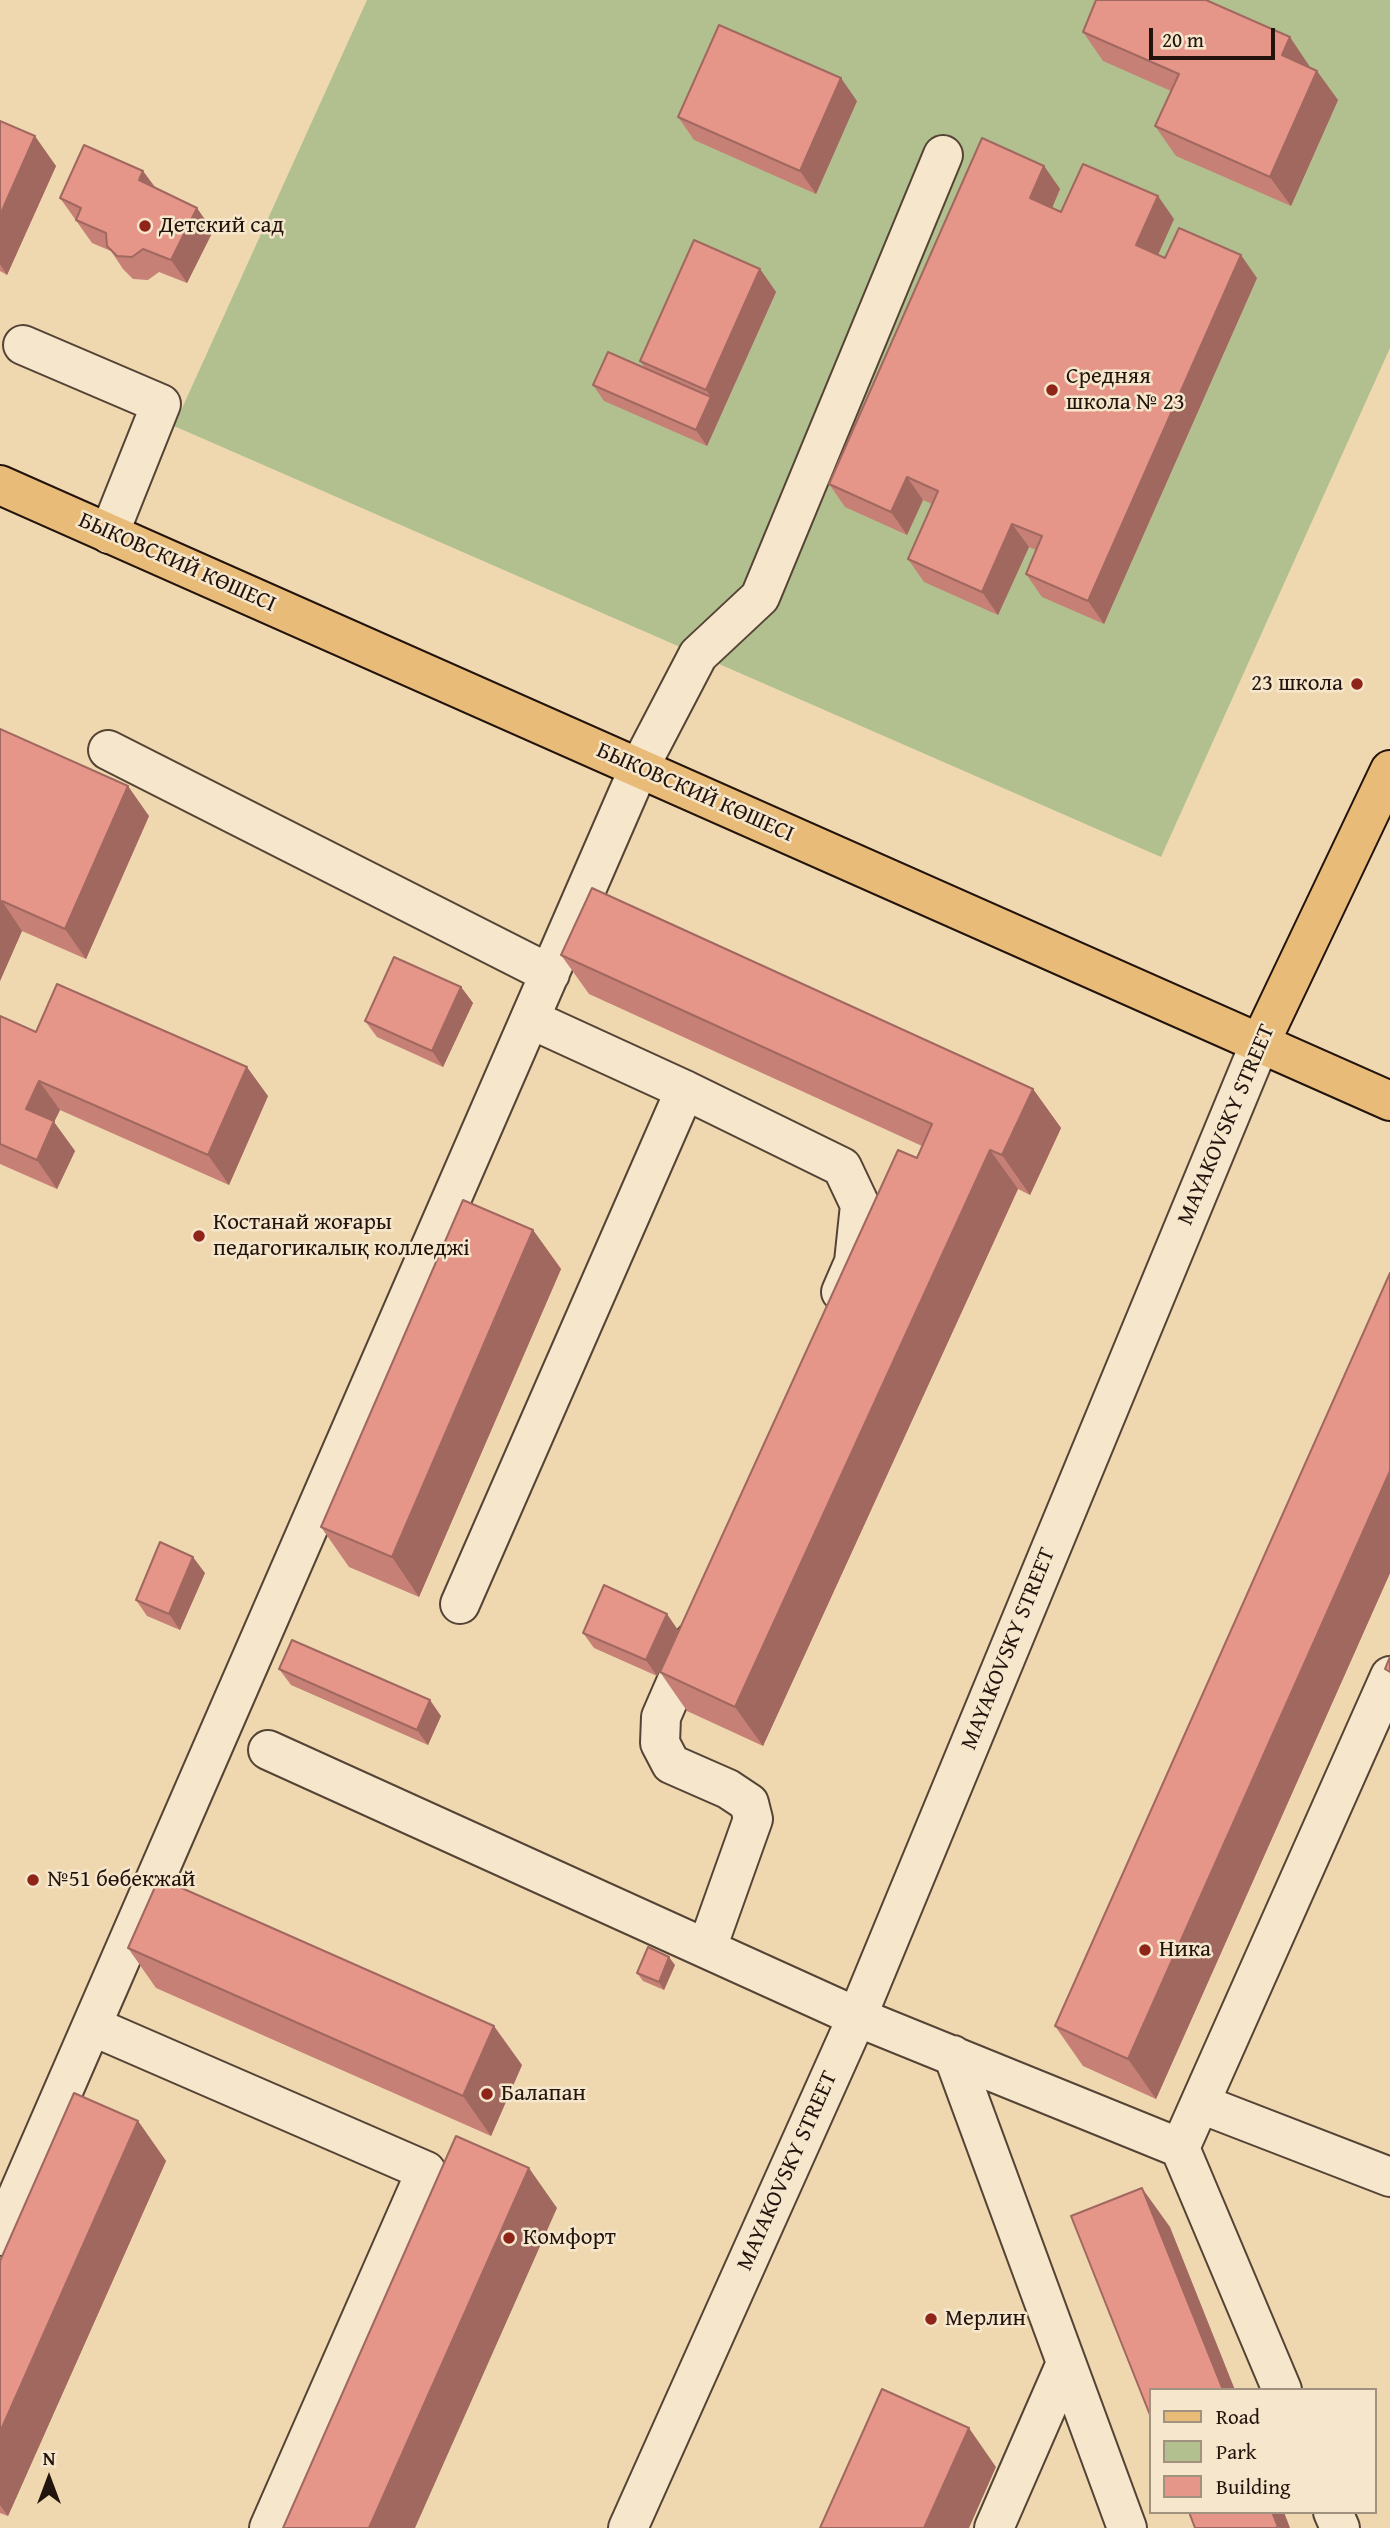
<!DOCTYPE html>
<meta charset="utf-8">
<style>
body{margin:0}
#map{position:relative;width:1390px;height:2528px;overflow:hidden;background:#efd8b0;font-family:"Gentium Book Plus",serif}
canvas{display:block}
.legend{position:absolute;left:1149px;top:2388px;width:228px;height:126px;box-sizing:border-box;background:#f5e6cc;border:2px solid #a1927f;margin:0;padding:9px 12px;list-style:none;font-size:21px;color:#22130c}
.legend li{display:flex;align-items:center;gap:14px;height:35px}
.legend b{width:35px;border:2px solid #a1927f}
.north{position:absolute;left:14px;top:2444px;width:70px;height:70px;-webkit-text-stroke:5px #f5e6cc;paint-order:stroke;rotate:0deg;font-size:19px;font-weight:700;line-height:28px;text-align:center;color:#22130c}
.north::after{content:'';display:block;margin:auto;width:24px;height:32px;background:#22130c;clip-path:polygon(50% 0,100% 100%,50% 72%,0 100%)}
.scale{position:absolute;left:1149px;top:28px;width:126px;height:32px;box-sizing:border-box;border:4px solid #22130c;border-top:0;padding-left:9px;font-size:21px;line-height:24px;white-space:nowrap;color:#22130c;-webkit-text-stroke:5px #f5e6cc;paint-order:stroke}
</style>
<div id="map">
<canvas width="1390" height="2528"></canvas>
<ul class="legend">
<li><b style="height:9px;background:#e8bc78"></b>Road</li>
<li><b style="height:19px;background:#b2c090"></b>Park</li>
<li><b style="height:19px;background:#e69589"></b>Building</li>
</ul>
<div class="north">N</div>
<div class="scale">20 m</div>
</div>
<script>
const g = document.querySelector('canvas').getContext('2d');
g.lineJoin = 'round';
function fillPath(path, color) { g.fillStyle = color; g.fill(path, 'evenodd'); }
const toPath = rows => new Path2D(rows.map(r => 'M' + r).join(''));
function strokePath(path, color, width, dash) { g.strokeStyle = color; g.lineWidth = width; g.lineCap = dash ? 'butt' : 'round'; g.setLineDash(dash || []); g.stroke(path); }
function write(font, color, halo, rows, align = 'center') {
  g.font = font + ' "Gentium Book Plus",serif'; g.lineWidth = 5; g.setLineDash([]); g.textBaseline = 'middle'; g.strokeStyle = halo; g.fillStyle = color; for (const [text, x, y, turn = 0] of rows) {
    g.save(); g.translate(x, y); g.rotate((+turn || 0) * Math.PI / 180); g.textAlign = isNaN(turn) ? turn : align; if (halo) g.strokeText(text, 0, 0); g.fillText(text, 0, 0); g.restore();
  }
}
fillPath(toPath([
 [367,0,1390,0,1390,348,1161,857,174,426]
]), '#b2c090');
const minor = toPath([
 [23,345,161,404,109,534],
 [108,750,550,974],
 [530,1019,685,1090,842,1167,860,1205,854,1262,841,1292],
 [460,1604,685,1090],
 [694,1641,661,1717,660,1743,671,1764,728,1789,749,1803,753,1819,707,1948],
 [268,1750,857,2017,1180,2148,1282,2390],
 [92,2026,426,2171,269,2528],
 [953,2055,1127,2528],
 [1201,2104,1390,2177],
 [1180,2148,1390,1676],
 [0,2236,639,768,698,655,760,597,943,155],
 [1333,2512,1340,2528],
 [628,2528,857,2017,1260,1043],
 [994,2528,1066,2363]
]);
const major = toPath([
 [0,485,1390,1101],
 [1260,1043,1390,770]
]);
strokePath(minor, '#554435', 42);
strokePath(major, '#22130c', 42);
strokePath(minor, '#f5e6cc', 38);
strokePath(major, '#e8bc78', 38);
fillPath(toPath([
 [1083,32,1310,67,1310,68,1338,100,1291,206,1176,156,1155,126,1171,91,1103,61],
 [857,101,816,194,694,140,678,117],
 [0,121,56,166,7,275,0,271],
 [1044,166,1060,189,1052,208,1061,212,1174,219,1158,255,1165,258,1257,278,1104,624,1042,597,1026,574,1036,550,1029,547,998,615,924,582,908,559,932,504,923,500,907,535,845,507,829,484],
 [143,171,156,188,213,231,187,283,159,272,148,280,133,279,123,269,111,251,92,243,60,198],
 [760,269,776,292,707,446,604,401,593,385,645,368,640,361],
 [0,729,149,816,86,959,22,931,0,981],
 [561,955,1033,1089,1061,1128,1030,1195,1018,1189,763,1746,687,1711,660,1672,922,1146,589,994],
 [461,987,473,1003,443,1067,377,1037,365,1021],
 [0,1016,36,1032,268,1096,229,1185,60,1110,54,1122,75,1151,57,1189,0,1164],
 [533,1230,561,1269,419,1597,349,1567,321,1527],
 [1390,1273,1390,1573,1156,2099,1083,2066,1055,2026],
 [205,1573,180,1630,147,1616,136,1600],
 [678,1630,657,1676,594,1648,583,1633],
 [279,1669,441,1716,428,1745,291,1685],
 [128,1948,522,2065,491,2136,156,1988],
 [675,1965,664,1990,643,1981,637,1973],
 [138,2121,166,2161,8,2516,0,2513,0,2261]
]), '#c68076');
fillPath(toPath([
 [1290,37,1310,67,1302,85,1282,55],
 [1317,71,1338,100,1291,206,1270,177],
 [841,78,857,101,816,194,800,171],
 [35,136,56,166,7,275,0,264,0,215],
 [1044,166,1060,189,1046,222,1030,198],
 [143,171,159,194,139,180],
 [1158,196,1174,219,1152,268,1136,245],
 [197,208,213,231,187,283,171,260],
 [1241,255,1257,278,1104,624,1088,601],
 [760,269,776,292,707,446,696,430,711,397,706,390],
 [907,477,923,500,907,535,891,512],
 [1012,524,1029,547,998,615,982,592],
 [128,786,149,816,86,959,65,929],
 [2,901,22,931,0,981,0,905],
 [461,987,473,1003,443,1067,432,1051],
 [247,1067,268,1096,229,1185,208,1155],
 [39,1081,60,1110,54,1122,75,1151,57,1189,37,1160,26,1109],
 [1033,1089,1061,1128,1030,1195,1002,1155],
 [990,1150,1018,1189,763,1746,735,1707],
 [533,1230,561,1269,419,1597,392,1557],
 [1390,1471,1390,1573,1156,2099,1128,2059],
 [193,1557,205,1573,180,1630,169,1614],
 [667,1614,678,1630,657,1676,646,1660],
 [430,1700,441,1716,428,1745,417,1730],
 [669,1957,675,1965,664,1990,659,1982],
 [494,2026,522,2065,491,2136,463,2096],
 [138,2121,166,2161,8,2516,0,2505,0,2432],
 [529,2168,557,2208,415,2528,369,2528],
 [1142,2188,1170,2227,1235,2390,1223,2390],
 [969,2428,996,2467,969,2528,924,2528],
 [1272,2512,1284,2512,1290,2528,1279,2528]
]), '#a16860');
const building = toPath([
 [1096,0,1206,0,1290,37,1282,55,1317,71,1270,177,1155,126,1179,74,1083,32,1096,0],
 [719,25,841,78,800,171,678,117,719,25],
 [0,121,35,136,0,215,0,121],
 [982,138,1044,166,1030,198,1061,212,1083,164,1158,196,1136,245,1165,258,1179,228,1241,255,1088,601,1026,574,1042,536,1012,524,982,592,908,559,938,491,907,477,891,512,829,484,982,138],
 [84,145,143,171,139,180,197,208,171,260,143,249,132,257,117,256,107,246,106,233,76,220,81,208,60,198,84,145],
 [694,240,760,269,706,390,640,361,694,240],
 [608,352,711,397,696,430,593,385,608,352],
 [0,729,128,786,65,929,2,901,0,905,0,729],
 [592,888,1033,1089,1002,1155,990,1150,735,1707,660,1672,898,1150,917,1158,932,1124,561,955,592,888],
 [394,957,461,987,432,1051,365,1021,394,957],
 [57,984,247,1067,208,1155,39,1081,26,1109,54,1121,37,1160,0,1144,0,1016,36,1032,57,984],
 [463,1200,533,1230,392,1557,321,1527,463,1200],
 [1390,1273,1390,1471,1128,2059,1055,2026,1390,1273],
 [160,1542,193,1557,169,1614,136,1600,160,1542],
 [604,1585,667,1614,646,1660,583,1633,604,1585],
 [292,1640,430,1700,417,1730,279,1669,292,1640],
 [1390,1657,1390,1672,1385,1669,1390,1657],
 [159,1878,494,2026,463,2096,128,1948,159,1878],
 [648,1947,669,1957,659,1982,637,1973,648,1947],
 [74,2093,138,2121,0,2432,0,2261,74,2093],
 [456,2136,529,2168,369,2528,283,2528,456,2136],
 [1142,2188,1223,2390,1150,2390,1150,2415,1071,2216,1142,2188],
 [882,2389,969,2428,924,2528,820,2528,882,2389],
 [1189,2512,1272,2512,1278,2527,1275,2528,1195,2528,1189,2512]
]);
fillPath(building, '#e69589');
strokePath(building, '#a16860', 2);
for (const [x, y, r, color] of [
 [145,226,7,"#8f2418"],
 [1052,390,7,"#8f2418"],
 [1357,684,7,"#8f2418"],
 [199,1236,7,"#8f2418"],
 [33,1880,7,"#8f2418"],
 [1145,1950,7,"#8f2418"],
 [487,2094,7,"#8f2418"],
 [509,2238,7,"#8f2418"],
 [931,2319,7,"#8f2418"]
]) { const dot = new Path2D(); dot.arc(x, y, r, 0, 2 * Math.PI); g.fillStyle = color; g.fill(dot); strokePath(dot, '#f5e6cc', 2.5); }
write('23px', '#22130c', '#f5e6cc', [
 ["Детский сад",159,226],
 ["Средняя",1066,377],
 ["школа № 23",1066,403],
 ["23 школа",1343,684,"right"],
 ["Костанай жоғары",213,1223],
 ["педагогикалық колледжі",213,1249],
 ["№51 бөбекжай",47,1880],
 ["Ника",1159,1950],
 ["Балапан",501,2094],
 ["Комфорт",523,2238],
 ["Мерлин",945,2319]
], 'left');
write('23px', '#22130c', '#f5e6cc', [
 ["БЫКОВСКИЙ КӨШЕСІ",177,563,24],
 ["БЫКОВСКИЙ КӨШЕСІ",695,793,24],
 ["MAYAKOVSKY STREET",1227,1125,-67],
 ["MAYAKOVSKY STREET",1009,1649,-68],
 ["MAYAKOVSKY STREET",788,2171,-66]
]);
</script>
